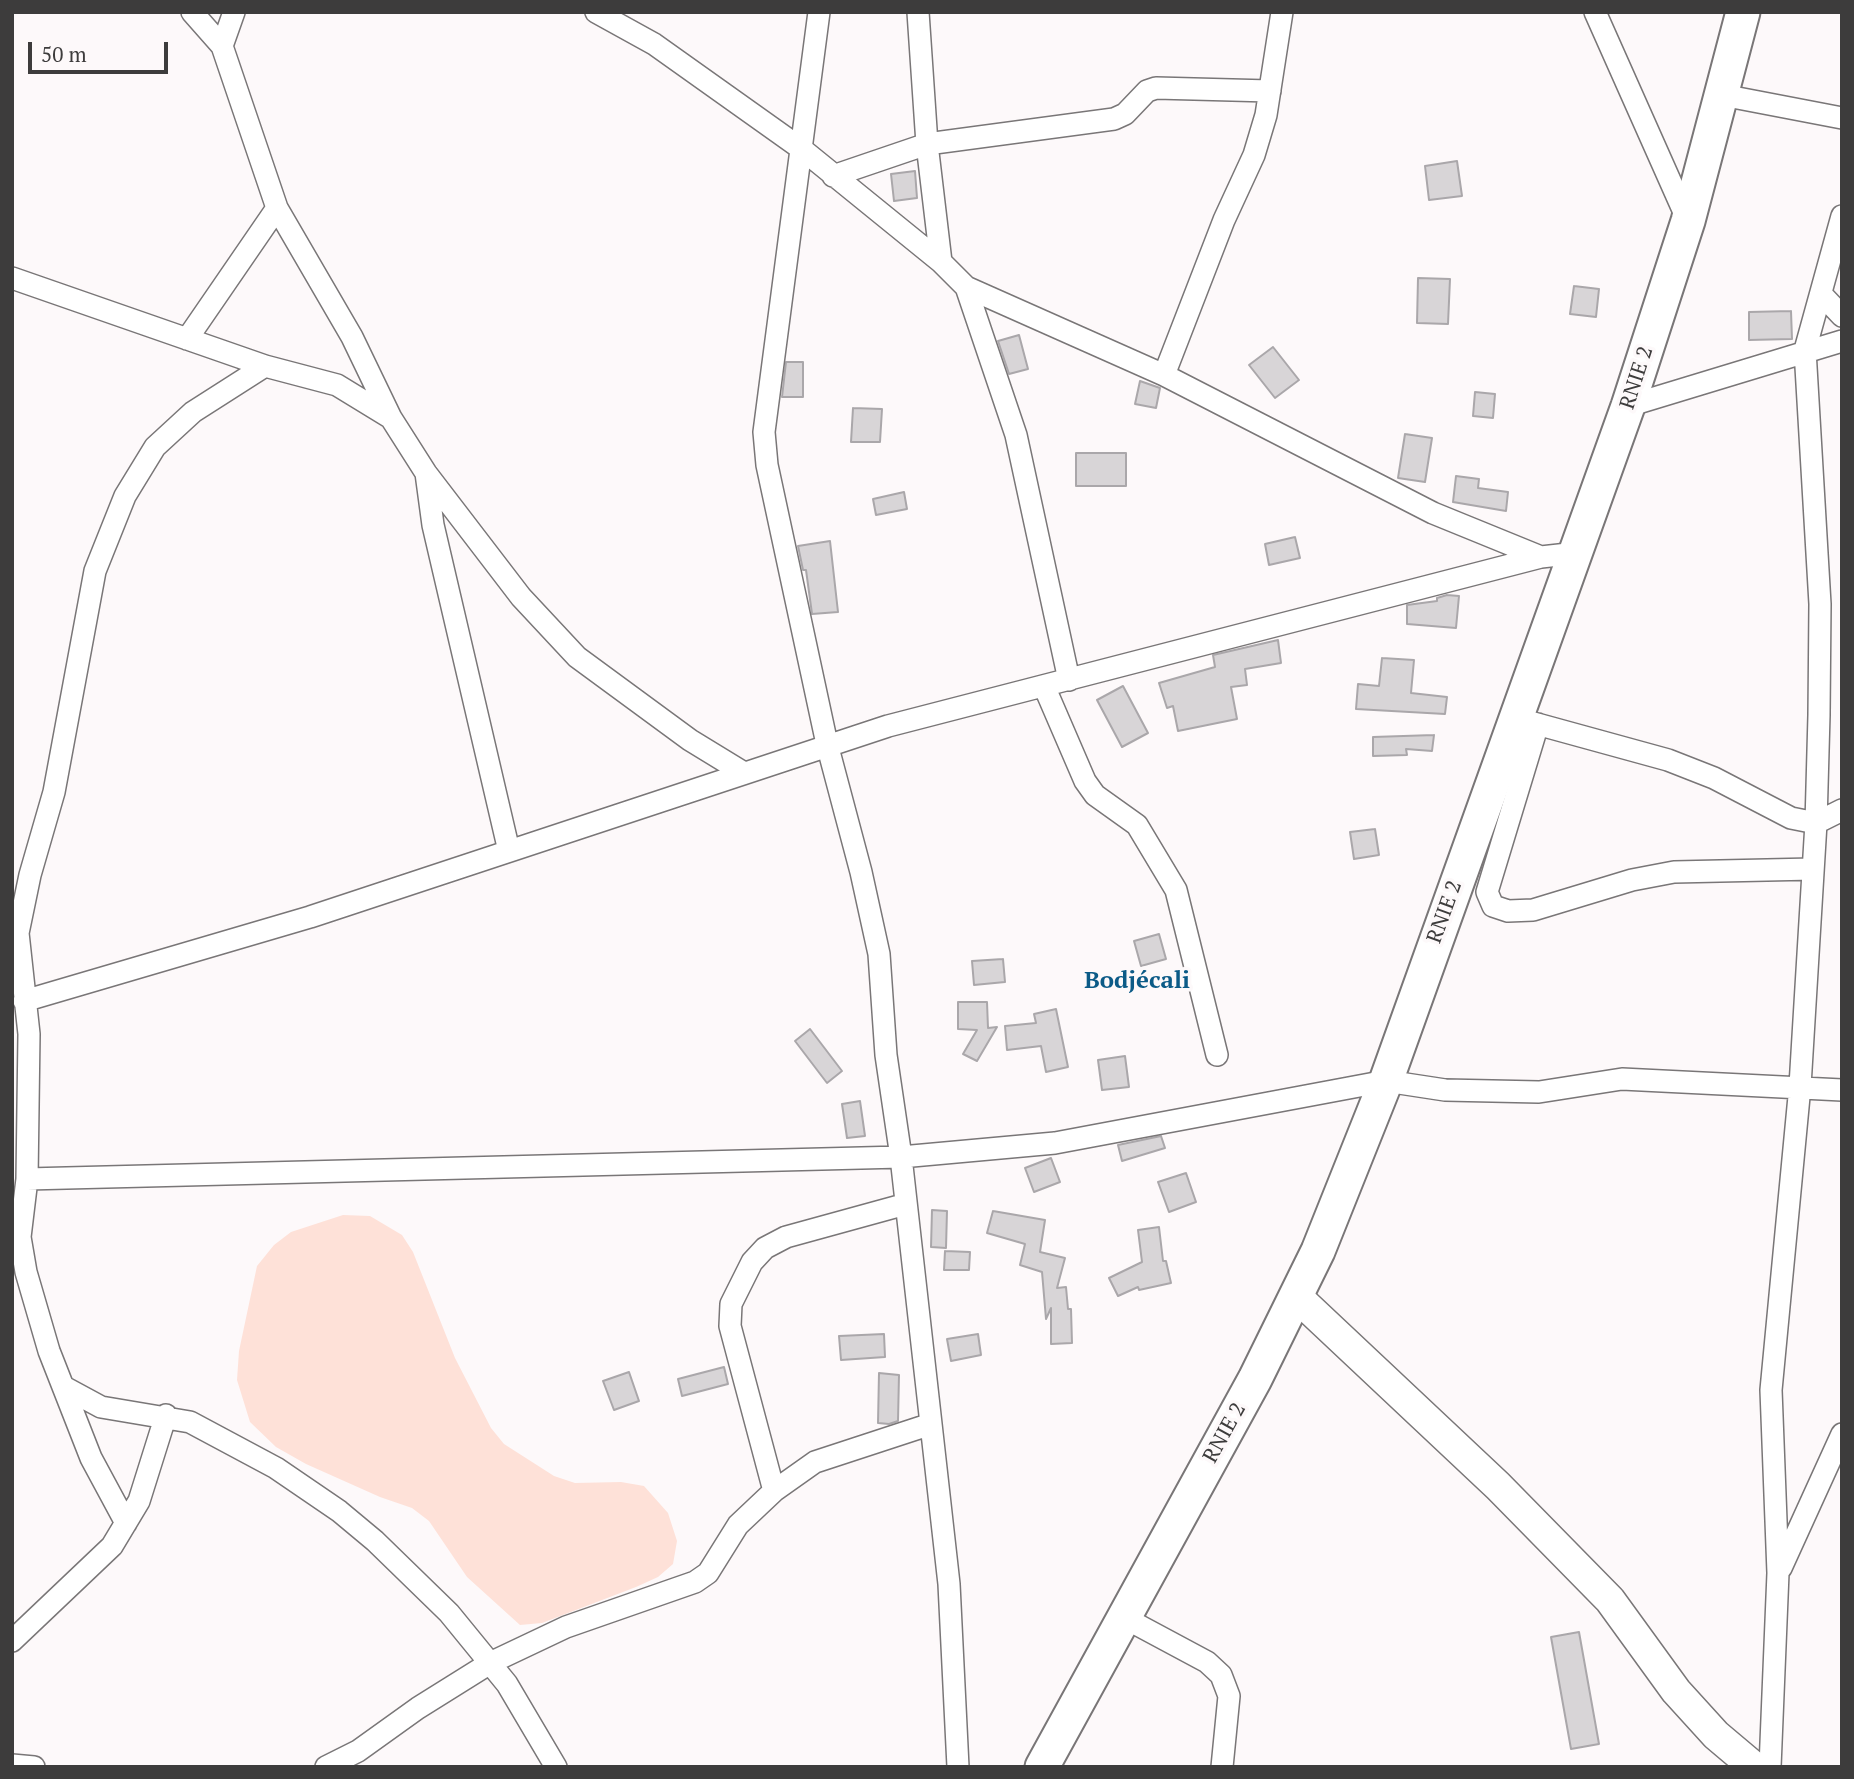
<!DOCTYPE html>
<meta charset="utf-8">
<style>
body{margin:0}
#map{position:relative;width:1854px;height:1779px;overflow:hidden;background:#fdf9fa;font-family:"PT Serif",serif}
canvas{display:block}
.frame{position:absolute;inset:0;border:14px solid #3d3c3c;pointer-events:none}
.scale{position:absolute;left:28px;top:42px;width:140px;height:32px;box-sizing:border-box;border:4px solid #3d3c3c;border-top:0;padding-left:9px;font-size:21px;line-height:24px;white-space:nowrap;color:#3d3c3c;-webkit-text-stroke:5px #fdf9fa;paint-order:stroke}
</style>
<div id="map">
<canvas width="1854" height="1779"></canvas>
<div class="frame"></div>
<div class="scale">50 m</div>
</div>
<script>
const g = document.querySelector('canvas').getContext('2d');
g.lineJoin = 'round';
function fillPath(path, color) { g.fillStyle = color; g.fill(path, 'evenodd'); }
const toPath = rows => new Path2D(rows.map(r => 'M' + r).join(''));
function strokePath(path, color, width, dash) { g.strokeStyle = color; g.lineWidth = width; g.lineCap = dash ? 'butt' : 'round'; g.setLineDash(dash || []); g.stroke(path); }
function write(font, color, halo, rows, align = 'center') {
  g.font = font + ' "PT Serif",serif'; g.lineWidth = 7; g.setLineDash([]); g.textBaseline = 'middle'; g.strokeStyle = halo; g.fillStyle = color; for (const [text, x, y, turn = 0] of rows) {
    g.save(); g.translate(x, y); g.rotate((+turn || 0) * Math.PI / 180); g.textAlign = isNaN(turn) ? turn : align; if (halo) g.strokeText(text, 0, 0); g.fillText(text, 0, 0); g.restore();
  }
}
fillPath(toPath([
 [343,1215,370,1216,402,1235,413,1252,455,1358,491,1428,504,1444,554,1476,575,1483,621,1482,644,1486,668,1513,677,1541,673,1564,658,1577,636,1587,542,1623,520,1625,467,1577,429,1521,412,1508,380,1497,306,1464,276,1447,250,1422,237,1380,239,1351,257,1266,274,1245,291,1232]
]), '#fee1d8');
const building = toPath([
 [1457,161,1462,196,1429,200,1425,166,1457,161],
 [915,171,917,198,894,201,891,174,915,171],
 [1418,278,1450,279,1448,324,1417,323,1418,278],
 [1574,286,1599,289,1596,317,1570,314,1574,286],
 [1791,311,1792,339,1749,340,1749,312,1791,311],
 [1019,335,1028,369,1009,374,998,341,1019,335],
 [1273,347,1299,380,1275,398,1249,365,1273,347],
 [786,362,803,362,803,397,782,397,786,362],
 [1140,381,1160,388,1156,408,1135,404,1140,381],
 [1475,392,1495,394,1493,418,1473,416,1475,392],
 [853,408,882,409,880,442,851,442,853,408],
 [1405,434,1432,438,1425,482,1398,478,1405,434],
 [1076,453,1126,453,1126,486,1076,486,1076,453],
 [1456,476,1479,479,1478,488,1508,492,1506,511,1453,502,1456,476],
 [904,492,907,509,876,515,873,499,904,492],
 [1295,537,1300,558,1269,565,1265,544,1295,537],
 [830,541,838,612,812,614,806,570,803,570,798,546,830,541],
 [1447,595,1459,596,1456,628,1407,624,1407,605,1437,601,1437,598,1447,595],
 [1278,640,1281,663,1245,669,1247,685,1231,687,1237,719,1178,731,1173,706,1167,708,1159,683,1215,667,1213,655,1278,640],
 [1382,658,1414,660,1411,693,1447,697,1445,714,1356,709,1358,684,1379,686,1382,658],
 [1123,686,1148,733,1122,747,1097,700,1123,686],
 [1434,735,1432,751,1406,749,1407,755,1373,756,1373,737,1434,735],
 [1375,829,1379,855,1354,859,1350,832,1375,829],
 [1159,934,1166,959,1141,966,1134,941,1159,934],
 [1003,959,1005,982,974,985,972,961,1003,959],
 [958,1002,987,1002,988,1028,997,1027,977,1061,963,1054,977,1030,958,1029,958,1002],
 [1056,1009,1068,1067,1046,1072,1041,1046,1007,1050,1005,1026,1036,1023,1034,1014,1056,1009],
 [810,1029,842,1071,827,1083,795,1041,810,1029],
 [1125,1056,1129,1087,1102,1090,1098,1060,1125,1056],
 [860,1101,865,1136,847,1138,842,1104,860,1101],
 [1161,1136,1165,1148,1122,1161,1118,1145,1161,1136],
 [1051,1158,1060,1182,1034,1192,1025,1168,1051,1158],
 [1186,1173,1196,1202,1169,1212,1158,1182,1186,1173],
 [932,1210,947,1211,946,1248,931,1247,932,1210],
 [993,1211,1045,1220,1040,1252,1065,1258,1057,1288,1066,1287,1068,1309,1071,1309,1072,1343,1051,1344,1051,1308,1046,1319,1042,1272,1020,1265,1025,1244,987,1233,993,1211],
 [1159,1227,1163,1261,1166,1261,1171,1283,1139,1290,1138,1287,1118,1296,1109,1278,1142,1262,1138,1230,1159,1227],
 [945,1251,970,1252,969,1270,944,1270,945,1251],
 [884,1334,885,1357,841,1360,839,1336,884,1334],
 [978,1334,981,1355,951,1361,947,1339,978,1334],
 [724,1367,728,1384,682,1396,678,1379,724,1367],
 [629,1372,639,1401,614,1410,603,1381,629,1372],
 [879,1373,899,1375,898,1421,889,1424,878,1423,879,1373],
 [1579,1632,1599,1744,1571,1749,1551,1637,1579,1632]
]);
fillPath(building, '#d8d5d7');
strokePath(building, '#aaa7aa', 2);
const street = toPath([
 [192,12,222,46,277,208,352,337,391,418,426,473,521,597,577,657,690,740,744,773],
 [596,12,654,44,803,150,941,262,966,287,1164,375,1433,513,1541,557],
 [819,12,764,432,767,465,827,744,861,872,879,954,886,1055,901,1157,949,1584,958,1767],
 [918,12,927,144,941,262],
 [1595,12,1688,221],
 [222,46,234,12],
 [1722,95,1842,118],
 [833,176,927,144,1114,119,1125,114,1147,91,1156,88,1270,91],
 [12,278,265,366,337,385,391,418],
 [966,287,1016,435,1069,680],
 [1823,296,1842,316],
 [187,339,277,208],
 [1164,375,1224,220,1254,155,1266,115,1282,12],
 [1628,406,1842,341],
 [426,473,433,525,509,851],
 [1044,686,1085,781,1095,795,1137,825,1176,890,1217,1055],
 [1526,721,1668,760,1714,778,1791,818,1816,823,1842,810],
 [1538,724,1487,892,1493,906,1508,911,1533,910,1632,880,1674,872,1813,869],
 [24,1001,310,917,888,726,1541,557,1577,553],
 [27,1179,901,1157,1055,1143,1386,1081,1445,1090,1539,1092,1622,1079,1842,1090],
 [64,1387,101,1407,190,1422,276,1468,339,1511,375,1541,449,1613,507,1684,556,1767],
 [774,1491,730,1326,731,1304,752,1262,765,1248,786,1237,906,1204],
 [126,1523,91,1458,49,1351,26,1272,20,1237,27,1179,29,1034,18,933,30,875,54,792,95,571,125,496,155,447,193,412,265,366],
 [1781,1568,1842,1434],
 [1123,1617,1207,1662,1221,1675,1229,1696,1222,1767],
 [12,1641,112,1546,139,1501,166,1415],
 [12,1765,34,1767],
 [326,1767,358,1751,418,1708,490,1663,566,1627,695,1582,708,1573,738,1525,774,1491,815,1462,931,1424],
 [1770,1767,1778,1573,1771,1390,1800,1086,1816,823,1819,715,1820,604,1805,350,1842,216]
]);
const secondary = toPath([
 [1297,1297,1498,1486,1610,1600,1676,1691,1716,1735,1754,1767]
]);
const primary = toPath([
 [1042,1767,1255,1379,1318,1251,1386,1081,1628,406,1688,221,1743,12]
]);
strokePath(street, '#797677', 24);
strokePath(secondary, '#797677', 33);
strokePath(primary, '#797677', 37);
strokePath(street, '#fff', 21);
strokePath(secondary, '#fff', 30);
strokePath(primary, '#fff', 33);
write('21px', '#3d3c3c', '#fdf9fa', [
 ["RNIE 2",1637,378,-72],
 ["RNIE 2",1445,912,-70],
 ["RNIE 2",1225,1433,-61]
]);
write('bold 24px', '#0c5b87', '#fdf9fa', [
 ["Bodjécali",1137,981]
]);
</script>
